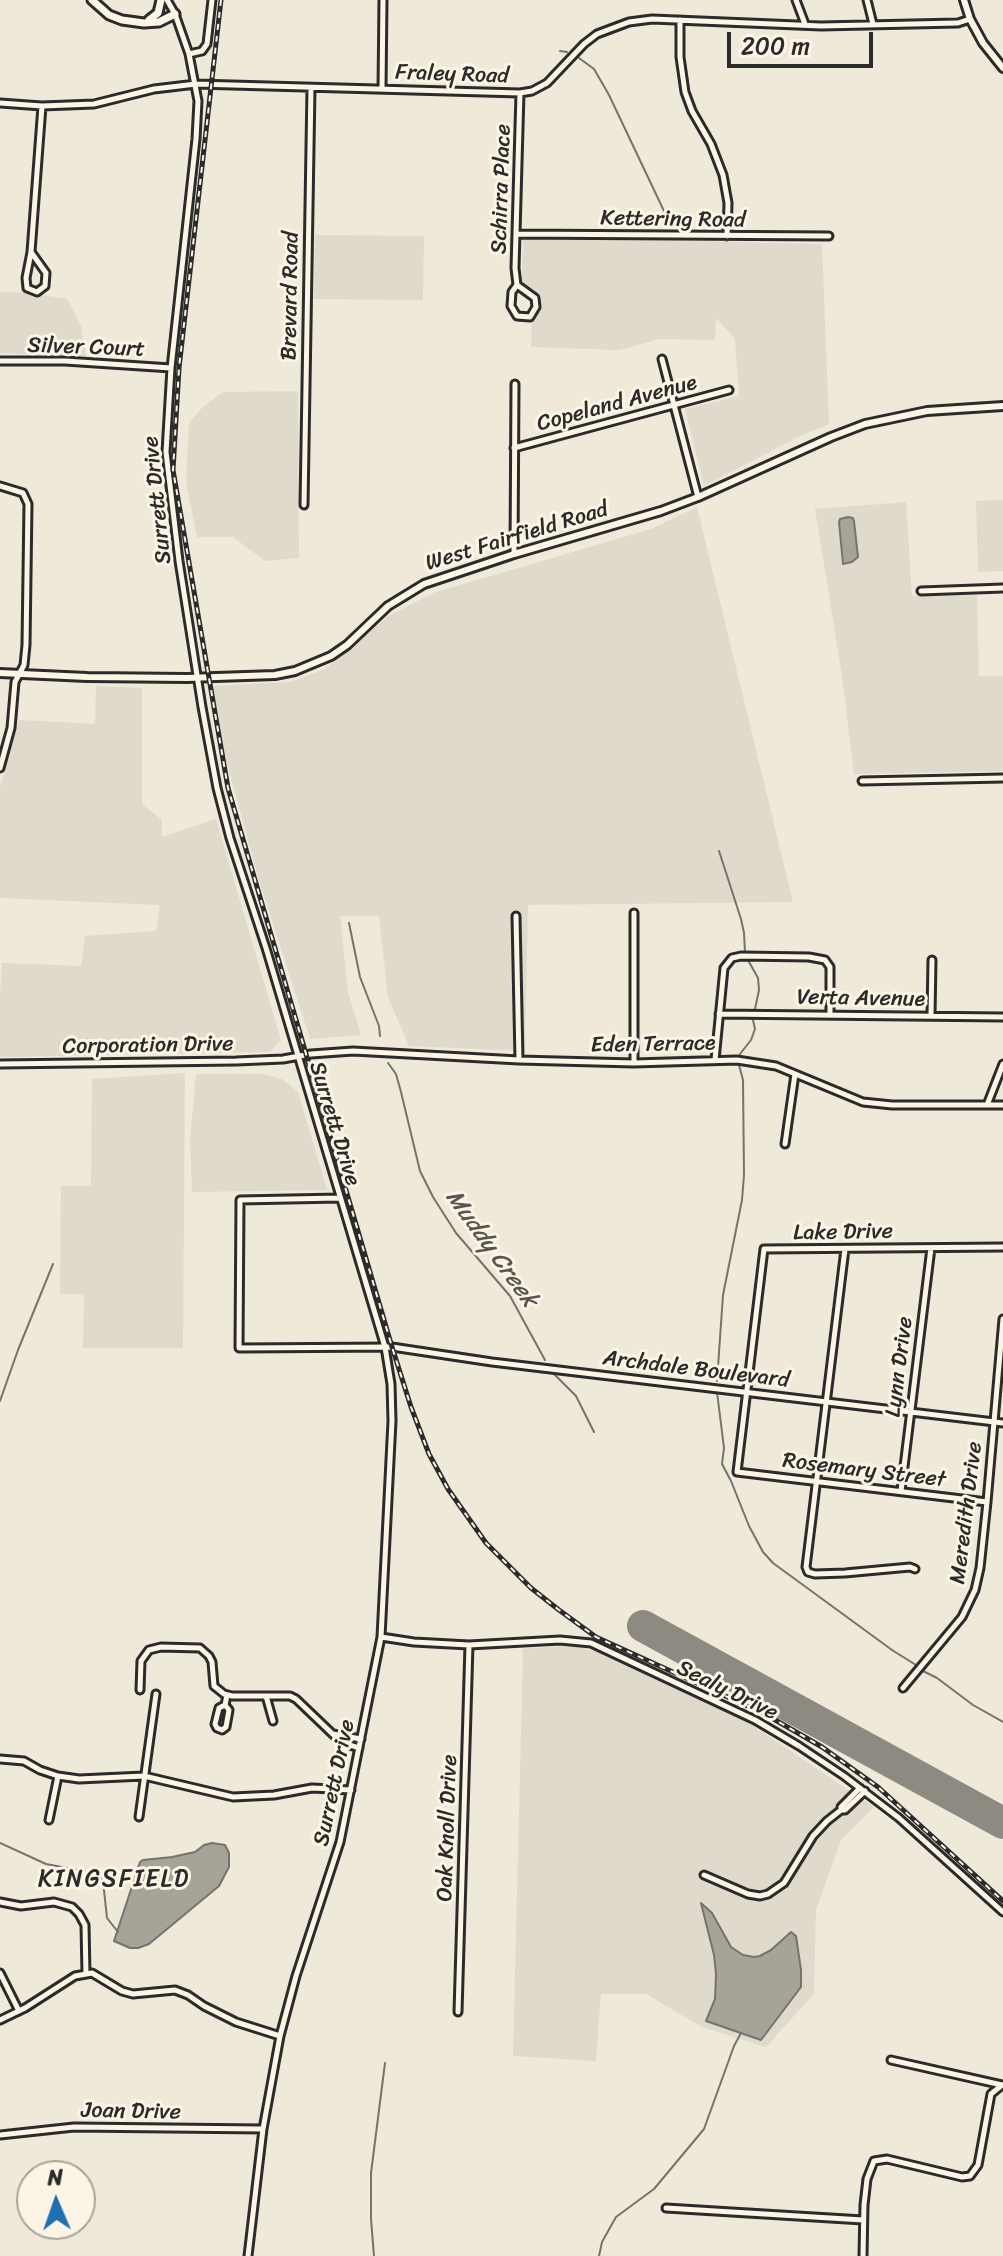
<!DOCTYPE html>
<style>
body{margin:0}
#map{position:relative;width:1003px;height:2256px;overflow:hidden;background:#efe9da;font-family:Sriracha,sans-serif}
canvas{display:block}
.north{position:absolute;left:16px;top:2160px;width:80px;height:80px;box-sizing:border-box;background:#fcf5e5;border:2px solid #a8a49b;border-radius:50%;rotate:358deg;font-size:22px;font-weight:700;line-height:32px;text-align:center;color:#2b2b2b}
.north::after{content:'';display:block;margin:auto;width:28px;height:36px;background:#1f6fb2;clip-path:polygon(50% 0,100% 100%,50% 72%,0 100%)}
.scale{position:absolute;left:727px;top:32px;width:146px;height:36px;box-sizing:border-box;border:4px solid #2b2b2b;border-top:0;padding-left:10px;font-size:24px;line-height:28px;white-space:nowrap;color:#2b2b2b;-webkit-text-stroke:6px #fcf5e5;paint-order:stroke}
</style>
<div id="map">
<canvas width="1003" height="2256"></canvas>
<div class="north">N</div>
<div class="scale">200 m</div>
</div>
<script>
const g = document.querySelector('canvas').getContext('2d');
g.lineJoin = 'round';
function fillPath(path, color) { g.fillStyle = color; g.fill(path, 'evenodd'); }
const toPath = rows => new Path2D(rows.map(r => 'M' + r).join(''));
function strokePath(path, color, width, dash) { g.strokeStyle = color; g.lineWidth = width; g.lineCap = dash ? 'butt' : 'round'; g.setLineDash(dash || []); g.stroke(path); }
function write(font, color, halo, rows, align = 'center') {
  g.font = font + ' Sriracha,sans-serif'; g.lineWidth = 6; g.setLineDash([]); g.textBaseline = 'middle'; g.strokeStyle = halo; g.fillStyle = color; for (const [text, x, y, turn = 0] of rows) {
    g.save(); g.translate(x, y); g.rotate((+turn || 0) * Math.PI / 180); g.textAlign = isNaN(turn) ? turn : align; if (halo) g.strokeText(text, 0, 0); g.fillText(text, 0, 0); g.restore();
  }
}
fillPath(toPath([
 [315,235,424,236,423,300,314,299],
 [523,237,822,244,829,424,800,436,704,486,685,409,739,396,735,339,716,318,715,340,660,339,619,350,531,347,533,292,522,283],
 [0,292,31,293,67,299,81,326,86,357,0,353],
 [298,391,299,558,265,561,233,537,197,537,186,482,189,423,202,408,223,392],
 [1003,500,1003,571,978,572,976,501],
 [906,502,912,596,977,595,979,676,1003,676,1003,771,854,774,842,676,815,509],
 [697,507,793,902,528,905,525,1051,409,1046,388,997,379,916,340,916,348,992,361,1035,310,1039,258,877,223,748,211,686,290,682,325,669,387,617,433,593,651,529],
 [96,686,142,688,142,804,162,820,162,837,216,819,281,1040,270,1052,0,1057,0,994,2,963,81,966,85,936,156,931,160,905,0,898,0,788,19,720,95,724],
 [185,1073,183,1348,83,1348,84,1294,60,1294,61,1186,91,1186,92,1079],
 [196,1074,262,1074,282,1079,298,1092,327,1190,192,1192,190,1140],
 [574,1645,606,1655,749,1723,874,1807,841,1840,816,1910,814,1994,766,2047,702,2027,646,1994,601,1994,596,2061,513,2056,523,1649]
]), '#e0dacc');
const water = toPath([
 [848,517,853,518,854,521,858,557,852,562,843,564,839,522,840,519,848,517],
 [212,1843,225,1845,229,1853,229,1867,219,1886,149,1944,138,1948,130,1948,114,1941,140,1862,143,1860,172,1857,195,1852,204,1845,212,1843],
 [701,1903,712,1913,731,1947,743,1955,754,1957,760,1956,771,1950,791,1932,796,1936,801,1970,801,1987,761,2040,706,2021,715,1999,716,1974,714,1955,701,1903]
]);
fillPath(water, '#a6a399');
strokePath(water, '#75736d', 2);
strokePath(toPath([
 [560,51,567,52],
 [579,58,594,69,609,95,664,211],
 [719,851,741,919,744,933,745,952],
 [349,923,360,977,379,1026,380,1036],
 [748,960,758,978,759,990,755,1009],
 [740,1054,751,1040,755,1029,753,1020],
 [388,1063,396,1074,401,1092,420,1171,433,1197,456,1233,510,1296,545,1360],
 [554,1374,576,1396,594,1432],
 [717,1381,723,1295,742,1200,744,1175,743,1080,739,1065],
 [717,1392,724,1448,722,1464,731,1481,749,1526,763,1552,773,1563,892,1650,916,1665],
 [0,1401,18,1350,53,1264],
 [923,1671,937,1678,973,1705,1003,1722],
 [0,1843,46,1864,98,1874,103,1881,107,1918,118,1932],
 [374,2256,371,2219,371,2173,385,2063],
 [599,2256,602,2242,616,2217,654,2189,704,2129,734,2046,741,2033]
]), '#75736d', 2);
strokePath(toPath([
 [643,1626,1003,1823]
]), '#8d8a82', 32);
const minor = toPath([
 [167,0,175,14,189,54,198,101,196,139,171,368,166,452,179,561,202,707,217,788,230,838,266,948,385,1347,391,1384,392,1421,381,1637,340,1842,296,1976,280,2036,263,2129,248,2256],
 [796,0,805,24],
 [867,0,873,24],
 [680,20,680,57,685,92,692,111,711,144,723,175,728,203,727,236],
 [189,54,202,51,207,44,212,0],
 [382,89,383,0],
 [0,103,42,106,94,104,154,89,196,84,520,93,532,91,547,83,584,44,597,34,629,22,652,19,821,26,958,23,970,19],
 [517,234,829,236],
 [31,252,46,273,45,286,37,292,27,288,26,278,31,252,42,106],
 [517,285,515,268,520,93],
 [517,285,535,298,536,307,530,317,517,316,511,306,512,292,517,285],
 [662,359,698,497],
 [0,361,65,361,171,368],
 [514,448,729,390],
 [0,486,23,493,28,504,26,645,24,665,15,682,11,728,0,768],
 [304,505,311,88],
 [514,554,515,384],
 [921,591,1003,588],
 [862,781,1003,778],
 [634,913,634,1063],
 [516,916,519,1060],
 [719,1014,1003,1017],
 [931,1016,932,960],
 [715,1060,724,968,732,958,741,956,809,957,825,960,830,967,830,1015],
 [0,1064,236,1061,283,1059,311,1054,353,1051,519,1060,634,1063,737,1060,776,1066,863,1102,892,1105,1003,1105],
 [987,1105,1003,1064],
 [785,1144,795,1074],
 [339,1198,240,1200,239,1348,392,1347,492,1362,1003,1423],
 [845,1249,806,1567,808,1572,815,1574,845,1573,910,1567,915,1569],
 [901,1491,931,1248],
 [987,1502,737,1472,764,1249,1003,1247],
 [381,1637,414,1642,469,1645,560,1640,591,1643,755,1720,799,1746,844,1776,899,1818,1003,1912],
 [903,1688,962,1617,975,1590,980,1568,987,1502,1003,1319],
 [140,1690,141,1661,149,1650,161,1647,200,1648,209,1656,212,1662,214,1686,224,1694,232,1696,290,1696,296,1699,341,1742,359,1748],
 [266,1696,273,1721],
 [225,1705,219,1708,215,1724,217,1728,222,1730,226,1727,229,1710,225,1705,227,1695],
 [333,1734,361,1739],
 [0,1759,24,1761,40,1770,58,1776,79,1779,144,1776,233,1797,274,1795,312,1788,351,1790],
 [841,1810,841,1807,860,1788],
 [139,1817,156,1694],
 [49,1820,58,1776],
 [704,1875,748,1894,760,1896,768,1894,784,1883,813,1836,827,1821,841,1810,845,1810,865,1791],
 [0,1902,21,1906,54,1902,72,1907,79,1914,85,1925,86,1974],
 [0,1973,19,2011],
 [458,2012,469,1645],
 [0,2020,25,2008,75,1976,92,1973,122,1991,133,1994,175,1990,188,1995,204,2006,236,2022,280,2036],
 [891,2060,1002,2085],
 [0,2135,74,2127,263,2129],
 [666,2208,863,2220],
 [863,2256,864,2205,867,2179,874,2161,887,2159,962,2177,970,2176,978,2165,991,2094,1002,2085]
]);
const major = toPath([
 [964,0,970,19,983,43,1003,68],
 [0,673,87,677,187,678,275,675,295,671,331,656,347,645,388,606,424,584,514,554,661,511,698,497,831,437,865,424,927,411,1003,406]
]);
const highway = toPath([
 [92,0,109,15,122,20,144,23,159,22,175,14],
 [149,20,158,13,161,0]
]);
strokePath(minor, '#2b2b2b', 11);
strokePath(major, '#2b2b2b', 12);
strokePath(highway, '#2b2b2b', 13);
strokePath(minor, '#fcf5e5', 5);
strokePath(major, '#fcf5e5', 6);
strokePath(highway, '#fcf5e5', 7);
const rail = toPath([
 [221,0,179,368,173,470,228,788,392,1347,411,1407,429,1454,448,1489,486,1543,531,1588,559,1610,596,1637,765,1714,822,1747,878,1787,1003,1901]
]);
strokePath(rail, '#2b2b2b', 5);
strokePath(rail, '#fcf5e5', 2, [6]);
write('22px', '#2b2b2b', '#fcf5e5', [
 ["Fraley Road",452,75,2],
 ["Schirra Place",502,189,-88],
 ["Kettering Road",673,220,1],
 ["Brevard Road",291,296,-89],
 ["Silver Court",86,348,2],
 ["Copeland Avenue",617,404,-15],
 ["Surrett Drive",158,500,-96],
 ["West Fairfield Road",517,537,-17],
 ["Verta Avenue",861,999,1],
 ["Eden Terrace",653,1045,-1],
 ["Corporation Drive",148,1046,-1],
 ["Surrett Drive",334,1124,73],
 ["Lake Drive",843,1233,-1],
 ["Lynn Drive",900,1367,-83],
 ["Archdale Boulevard",696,1370,7],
 ["Rosemary Street",864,1471,7],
 ["Meredith Drive",967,1513,-83],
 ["Sealy Drive",727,1691,26],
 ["Surrett Drive",335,1783,-78],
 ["Oak Knoll Drive",448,1828,-88],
 ["Joan Drive",131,2112,1]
]);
write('italic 24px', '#565552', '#fcf5e5', [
 ["Muddy Creek",491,1249,54]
]);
g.letterSpacing = '2px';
write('24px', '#2b2b2b', '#fcf5e5', [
 ["KINGSFIELD",114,1880]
]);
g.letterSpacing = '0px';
</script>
